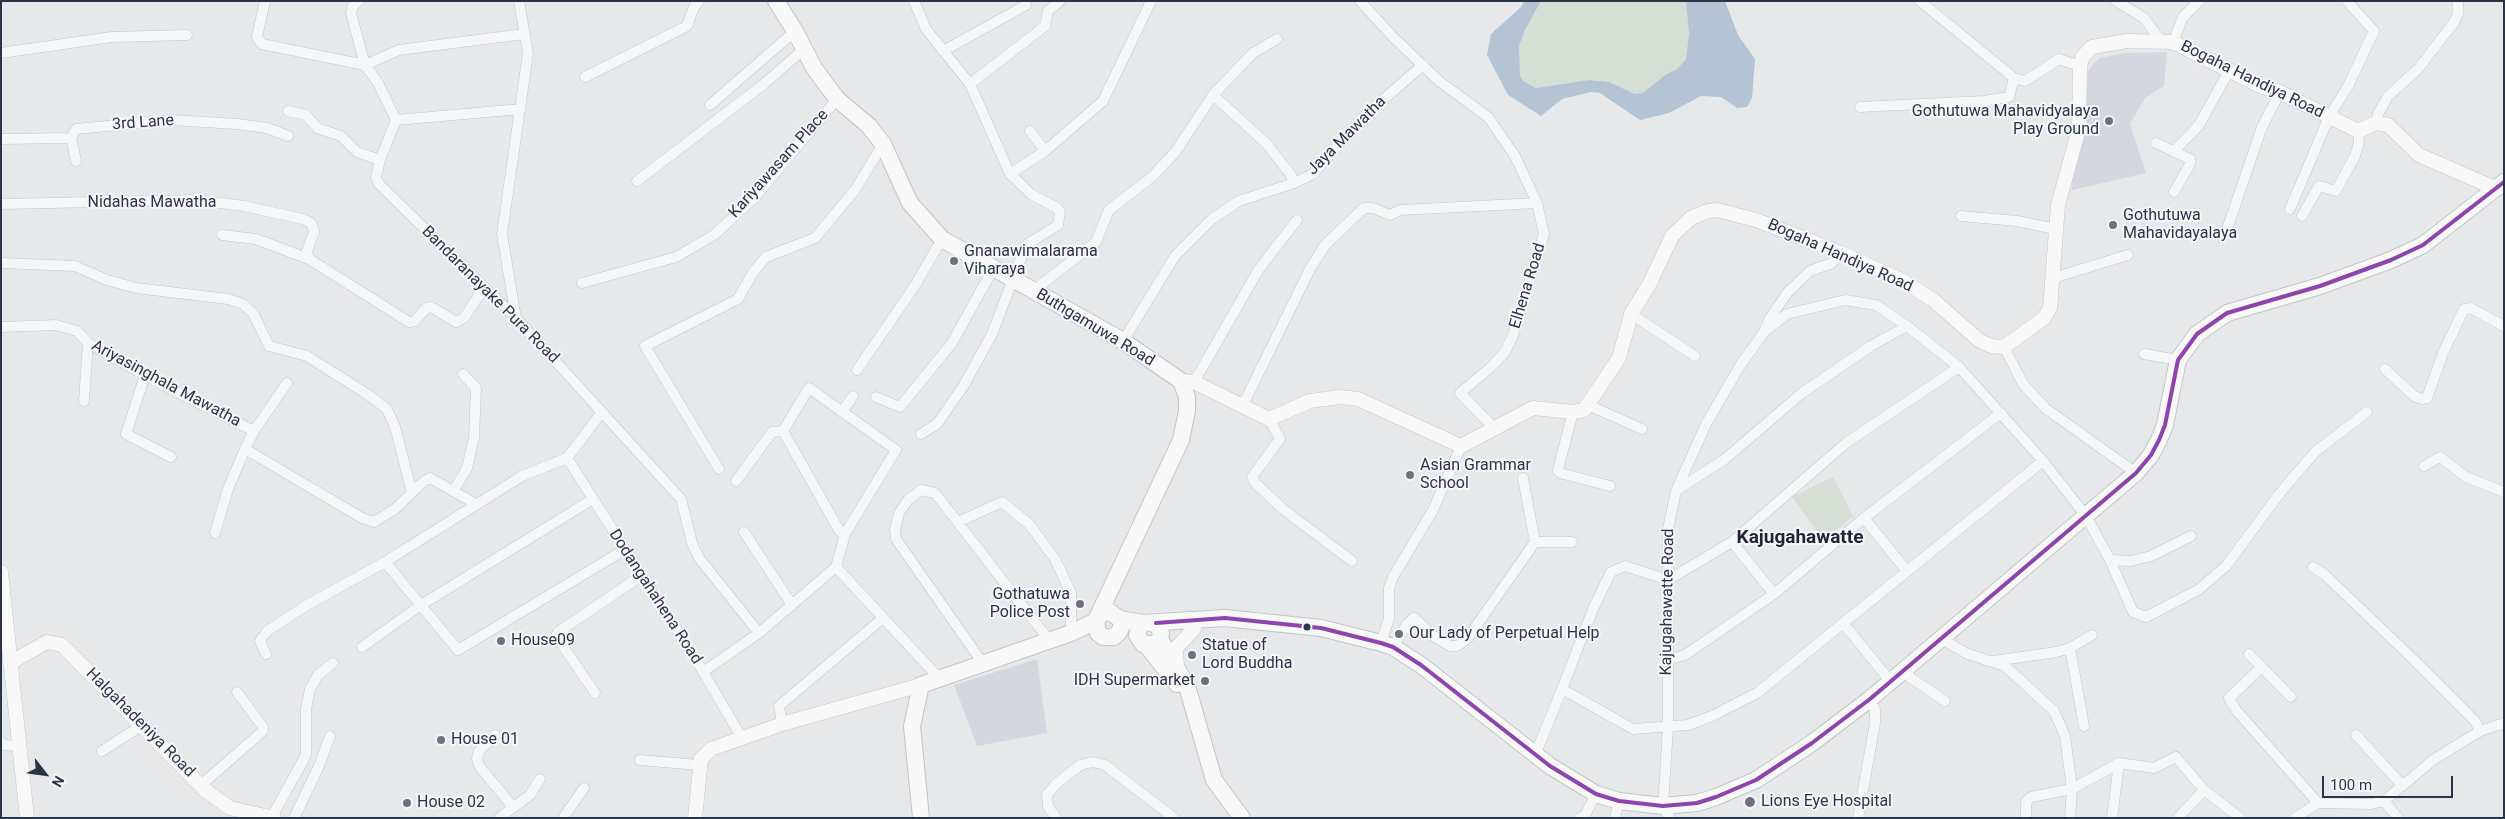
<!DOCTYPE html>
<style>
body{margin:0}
#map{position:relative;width:2505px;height:819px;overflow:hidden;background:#e6e8ea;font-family:Roboto,sans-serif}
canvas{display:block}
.frame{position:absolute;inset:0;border:2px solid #2b3445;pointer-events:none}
.north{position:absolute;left:20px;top:749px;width:50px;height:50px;-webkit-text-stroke:4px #f4f6f9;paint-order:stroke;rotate:120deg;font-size:14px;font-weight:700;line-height:20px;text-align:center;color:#2b3445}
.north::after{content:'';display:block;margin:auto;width:18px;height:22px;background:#2b3445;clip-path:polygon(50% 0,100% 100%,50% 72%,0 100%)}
.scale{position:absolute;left:2322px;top:776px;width:131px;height:22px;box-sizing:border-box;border:2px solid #2b3445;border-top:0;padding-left:6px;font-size:15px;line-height:18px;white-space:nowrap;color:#2b3445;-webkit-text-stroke:4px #f4f6f9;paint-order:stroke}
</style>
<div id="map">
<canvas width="2505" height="819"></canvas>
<div class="frame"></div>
<div class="north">N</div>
<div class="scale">100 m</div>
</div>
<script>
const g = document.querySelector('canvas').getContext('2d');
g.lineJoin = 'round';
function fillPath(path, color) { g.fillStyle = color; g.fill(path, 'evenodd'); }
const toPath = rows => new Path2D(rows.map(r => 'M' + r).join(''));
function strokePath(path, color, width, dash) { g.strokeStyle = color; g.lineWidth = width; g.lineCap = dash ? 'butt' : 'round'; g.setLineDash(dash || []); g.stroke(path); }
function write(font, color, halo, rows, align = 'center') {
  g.font = font + ' Roboto,sans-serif'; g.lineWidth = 4; g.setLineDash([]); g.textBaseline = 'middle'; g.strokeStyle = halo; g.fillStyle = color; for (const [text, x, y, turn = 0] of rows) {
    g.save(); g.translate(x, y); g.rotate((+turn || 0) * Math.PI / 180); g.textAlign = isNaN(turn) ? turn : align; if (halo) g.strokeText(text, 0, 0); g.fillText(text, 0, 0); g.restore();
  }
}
fillPath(toPath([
 [2167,52,2164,86,2145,98,2130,124,2146,173,2072,190,2073,166,2086,117,2088,71,2093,64,2100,58,2125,53],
 [1037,659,1047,733,977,746,954,685]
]), '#d4d7dd');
fillPath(toPath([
 [1541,1,1686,1,1689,33,1686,59,1677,69,1665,75,1643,93,1635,94,1609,82,1589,80,1536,88,1523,81,1520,76,1519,46,1525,30],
 [1833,477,1853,516,1824,540,1792,497]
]), '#d6ded6');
fillPath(toPath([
 [1524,1,1541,1,1525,30,1519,46,1520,76,1523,81,1536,88,1589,80,1609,82,1635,94,1643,93,1665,75,1677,69,1686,59,1689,33,1686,1,1725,1,1738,35,1755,59,1752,98,1747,107,1737,108,1721,97,1701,96,1669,113,1640,120,1600,93,1591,92,1562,99,1541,116,1508,95,1487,55,1491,34,1521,7]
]), '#b4c4d5');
const street = toPath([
 [265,1,257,37,262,44,365,65,378,83,396,120,380,160,376,177,379,184,516,318,681,499,692,543,699,558,759,633],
 [359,1,353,6,351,13,365,65],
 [914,1,926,29,970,84,1010,174,1031,194,1057,208,1060,212,1058,225,1026,245,992,334,964,385,937,424,921,434],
 [1360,1,1392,36,1439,81,1488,117,1515,156,1537,203,1544,234,1513,335,1505,352,1491,367,1460,393,1494,428],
 [1920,1,2014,78,2025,81,2059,59,2080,66],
 [2116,1,2144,18,2160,40],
 [2173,42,2183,17,2199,1],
 [943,51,1026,5],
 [1,53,112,37,187,35],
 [365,65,399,50,524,34],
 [585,77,687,26,694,7,699,1],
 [970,84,1045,26,1048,11,1060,1],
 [1213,95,1267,144,1291,175,1294,183],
 [710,105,795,31],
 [1860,107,1984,101,2009,97,2014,78],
 [288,111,306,115,317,128,341,136,357,152,380,160],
 [396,120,521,109],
 [2376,123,2378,114,2388,96,2418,69,2455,21,2458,13,2458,1],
 [1030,131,1045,151],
 [71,138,76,161],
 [1,139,71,138,76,129,172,120,237,124,267,128,288,136],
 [2156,143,2190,159,2190,164,2174,192],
 [2174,151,2199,125,2230,69],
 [1010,174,1045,151,1103,101,1151,1],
 [637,181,764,84,804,49],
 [1,204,197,200,244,206,303,219,311,223,314,232,307,251,309,259,409,322,415,321,426,308,431,307,456,322,464,318,484,288],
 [2290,209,2329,117,2348,86,2374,31,2347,1],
 [1961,216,2017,221,2055,229],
 [2302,216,2319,186,2336,191,2355,156,2359,142,2358,131],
 [222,235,256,239,309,259],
 [2225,235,2262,127,2280,92],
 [1,263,75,266,107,280,136,288,228,299,243,304,253,313,269,346,307,356,370,396,387,409,395,427,412,493],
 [2053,278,2128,255],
 [582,283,676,257,714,235,754,198,837,99],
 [1033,291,1096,242,1109,210,1153,176,1176,151,1213,95,1253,53,1277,39],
 [1631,314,1695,356],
 [516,318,502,234,528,53,519,1],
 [1,327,56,325,77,331,88,343,155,381,254,431,245,449,362,518,374,522,395,509,423,482,430,478,476,504],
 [1765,330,1770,318,1788,292,1810,271,1832,263,1841,253],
 [1123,341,1175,256,1212,219,1239,201,1294,183,1313,174,1362,118,1423,65],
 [2004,347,2023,384,2045,408,2136,473],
 [2144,354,2178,360],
 [1959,367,1846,443,1732,542,1668,580,1625,566,1611,572,1593,609,1562,689,1633,729,1688,725,1712,716,1757,693,2043,461],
 [2385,369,2414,396,2422,399,2427,398,2443,353,2464,309,2470,308,2504,326],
 [857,370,914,287,942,239],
 [145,375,126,434,171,457],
 [1194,382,1259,269,1297,220],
 [876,397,900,407,952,343,993,269],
 [84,401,88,343],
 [1243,405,1310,269,1325,245,1364,208,1373,208,1390,215,1401,210,1537,203],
 [1588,405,1642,429],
 [842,412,853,396],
 [1573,412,1558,470,1560,473,1610,486],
 [1269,419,1280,439,1252,477,1256,484,1284,510,1352,561],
 [254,431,287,383],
 [567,458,699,665,742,738],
 [2424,466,2440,457,2466,477,2504,492],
 [719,469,645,346,738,299,754,271,766,257,815,238,855,190,883,144],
 [1523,478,1535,542,1572,542],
 [736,481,772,432,783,431],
 [454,490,467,468,474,438,476,388,463,374],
 [1677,490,1725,459,1802,393,1871,346,1907,326],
 [1864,518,1906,570],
 [958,522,1002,502,1029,524,1055,559,1071,593,1071,633],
 [744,532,792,605],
 [215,533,228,489,245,449],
 [1732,542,1774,594],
 [2110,560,2131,561,2151,556,2191,536],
 [385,562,458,650,624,550],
 [836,567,940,679],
 [2313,567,2325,575,2411,657,2475,721,2480,731],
 [1843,623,1891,682],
 [1941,639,1968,654,2005,666,2054,711,2065,736,2072,789,2070,818],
 [1381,643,1389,618,1389,588,1393,577,1433,510,1461,446],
 [362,647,421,605,593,499],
 [1393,647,1408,623,1414,618,1432,635,1450,646,1457,646,1467,639,1535,542],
 [2070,648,2084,726],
 [266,654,260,641,267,631,307,605,385,562,522,476,567,458,602,412],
 [2249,654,2291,697],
 [1667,660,1685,655,1774,594,1864,518,2001,413],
 [1994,661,2056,652,2070,648,2092,635],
 [984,665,896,539,895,529,899,513,908,500,921,490,935,493,1049,640],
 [2262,667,2229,698,2236,710,2318,803],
 [703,672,759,633,836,567,845,534,896,450,809,388,783,431,839,530,845,534],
 [1902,672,1945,701],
 [595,693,556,636,558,632,641,576],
 [782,724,779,706,883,618],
 [495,735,479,751,477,759,480,767,513,807],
 [2356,735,2402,785],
 [1,742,4,745,17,746,21,750],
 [102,751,141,726],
 [1535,755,1562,689],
 [640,760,699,765],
 [201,785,263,731,263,727,237,692],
 [2384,801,2398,818],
 [272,817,306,755,306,709,310,689,318,675,333,663],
 [294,818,319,766,330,736],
 [499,818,530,795,540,779],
 [563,818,584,788],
 [1056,818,1048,806,1047,795,1056,784,1080,765,1093,762,1105,765,1174,818],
 [1580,818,1585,815,1596,794],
 [1615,818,1619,801],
 [1670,818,1663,806,1668,728,1668,529,1676,491,1706,424,1741,364,1765,331,1787,314,1845,300,1876,305,1907,326,1959,367,2043,461,2086,516,2110,560,2133,612,2146,617,2198,590,2226,566,2280,493,2315,452,2367,412],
 [1858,818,1875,723,1875,710,1870,699],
 [2026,818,2026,802,2031,797,2072,789,2119,763,2154,768,2176,757,2204,790,2240,818],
 [2112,818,2119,763],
 [2178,818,2204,790],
 [2295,818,2318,803,2371,804,2384,801,2433,760,2480,731,2504,723]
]);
const secondary = toPath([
 [1181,381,1194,382,1269,419,1310,401,1340,397,1358,399,1461,446,1533,408,1573,412,1584,410,1619,358,1631,314,1650,283,1672,236,1691,218,1708,211,1717,210,1756,220,1841,253,1903,281,1933,300,1980,341,1991,346,2004,347,2044,318,2050,308,2058,205,2079,129,2080,66,2083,56,2092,47,2127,41,2173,42,2260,86,2280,92,2358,131,2376,123,2388,125,2419,155,2497,189],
 [1,572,27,818],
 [10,663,47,642,62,645,206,791,230,808,274,818],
 [1177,667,1176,648,1194,629],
 [695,818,701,759,711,749,782,724,921,685]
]);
const primary = toPath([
 [776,1,795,31,814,68,837,99,869,126,883,144,910,203,942,239,1123,341,1181,381,1187,397,1187,411,1181,440,1097,618],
 [1120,619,1122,626,1119,632,1114,637,1103,637,1098,633,1096,621,1102,613,1110,612,1120,619,1143,623],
 [1156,623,1161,633,1160,639,1155,644,1143,644,1137,635,1139,628,1143,623,1225,618,1321,628,1381,643,1393,647,1421,665,1550,766,1596,794,1619,801,1663,806,1697,803,1716,797,1756,780,1812,743,1870,699,2136,473,2151,455,2159,440,2165,425,2178,360,2197,334,2227,313,2320,286,2391,260,2423,245,2504,182],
 [1160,639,1187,686,1214,780,1242,818],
 [1147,646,1177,684],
 [921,818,912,726,921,685,1071,633,1096,621]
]);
strokePath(street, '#c4c6c8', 11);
strokePath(secondary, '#c4c6c8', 15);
strokePath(primary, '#c2c5c8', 18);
strokePath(street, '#f5f6f7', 10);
strokePath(secondary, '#f8f8f8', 14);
strokePath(primary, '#f8f8f8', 16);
strokePath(toPath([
 [1156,623,1225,618,1321,628,1381,643,1393,647,1421,665,1550,766,1596,794,1619,801,1663,806,1697,803,1716,797,1756,780,1812,743,1870,699,2136,473,2151,455,2159,440,2165,425,2178,360,2197,334,2227,313,2320,286,2391,260,2423,245,2504,182]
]), '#8e44ad', 4);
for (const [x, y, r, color] of [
 [2109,121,5,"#6c737f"],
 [2113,225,5,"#6c737f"],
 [954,261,5,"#6c737f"],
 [1410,475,5,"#6c737f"],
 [1080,604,5,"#6c737f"],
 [1307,627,4.5,"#2b3445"],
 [1399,634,5,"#6c737f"],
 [501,641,5,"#6c737f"],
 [1192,655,5,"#6c737f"],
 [1205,681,5,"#6c737f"],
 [441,740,5,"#6c737f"],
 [1750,802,6,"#6c737f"],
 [407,803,5,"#6c737f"]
]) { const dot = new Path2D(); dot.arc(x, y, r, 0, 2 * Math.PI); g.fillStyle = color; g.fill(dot); strokePath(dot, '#f4f6f9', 2); }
write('16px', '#2b3445', '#f4f6f9', [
 ["Bogaha Handiya Road",2252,80,26],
 ["3rd Lane",143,123,-4],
 ["Jaya Mawatha",1347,136,-45],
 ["Kariyawasam Place",779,164,-48],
 ["Nidahas Mawatha",152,203],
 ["Bogaha Handiya Road",1840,256,24],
 ["Elhena Road",1528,286,-73],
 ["Bandaranayake Pura Road",490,295,45],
 ["Buthgamuwa Road",1095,328,31],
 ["Ariyasinghala Mawatha",166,384,28],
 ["Dodangahahena Road",655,597,57],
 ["Kajugahawatte Road",1668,602,-89],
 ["Halgahadeniya Road",140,723,45]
]);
write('16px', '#2b3445', '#f4f6f9', [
 ["Gothutuwa Mahavidyalaya",2099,112,"right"],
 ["Play Ground",2099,130,"right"],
 ["Gothutuwa",2123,216],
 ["Mahavidayalaya",2123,234],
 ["Gnanawimalarama",964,252],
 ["Viharaya",964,270],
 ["Asian Grammar",1420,466],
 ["School",1420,484],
 ["Gothatuwa",1070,595,"right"],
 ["Police Post",1070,613,"right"],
 ["Our Lady of Perpetual Help",1409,634],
 ["House09",511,641],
 ["Statue of",1202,646],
 ["Lord Buddha",1202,664],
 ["IDH Supermarket",1195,681,"right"],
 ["House 01",451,740],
 ["Lions Eye Hospital",1761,802],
 ["House 02",417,803]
], 'left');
write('bold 19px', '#1d2536', '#f4f6f9', [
 ["Kajugahawatte",1800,538]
]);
</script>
